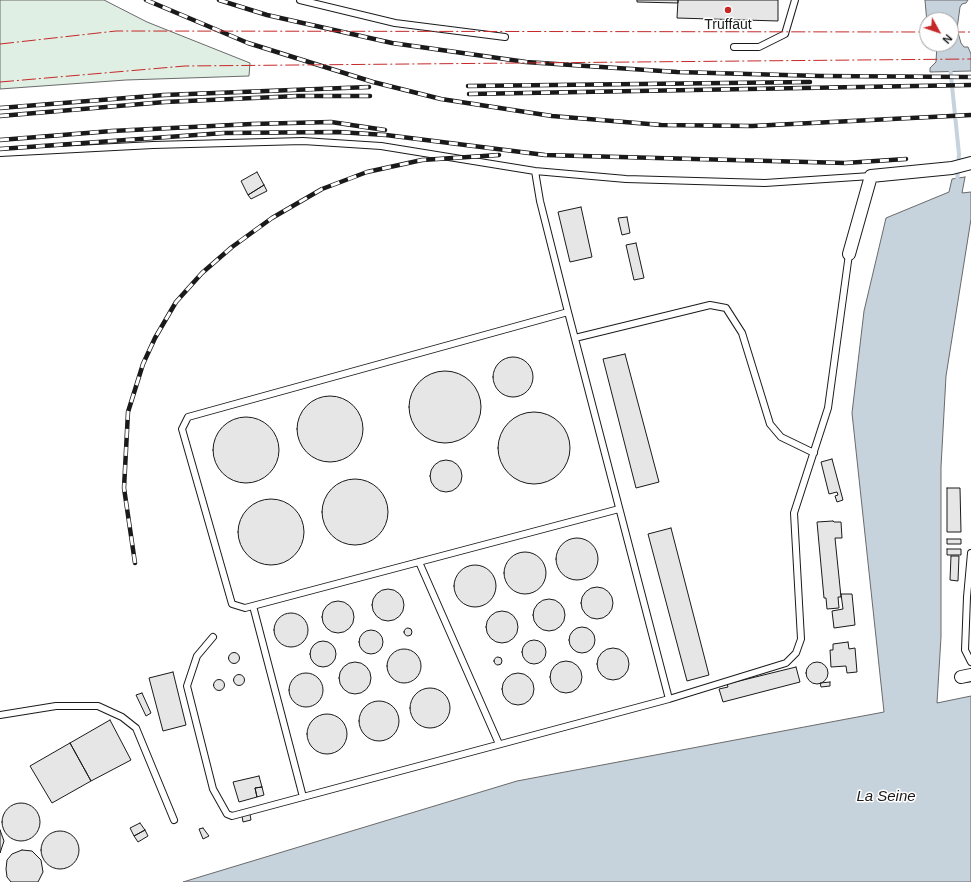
<!DOCTYPE html>
<style>
body{margin:0}
#map{position:relative;width:971px;height:882px;overflow:hidden;background:#fff;font-family:Arial,sans-serif}
canvas{display:block}
.north{position:absolute;left:919px;top:12px;width:40px;height:40px;box-sizing:border-box;background:#fff;border:1px solid #a3a3a3;border-radius:50%;rotate:130deg;font-size:11px;font-weight:700;line-height:16px;text-align:center;color:#1a1a1a}
.north::after{content:'';display:block;margin:auto;width:14px;height:18px;background:#c62828;clip-path:polygon(50% 0,100% 100%,50% 72%,0 100%)}
</style>
<div id="map">
<canvas width="971" height="882"></canvas>
<div class="north">N</div>
</div>
<script>
const g = document.querySelector('canvas').getContext('2d');
g.lineJoin = 'round';
function fillPath(path, color) { g.fillStyle = color; g.fill(path, 'evenodd'); }
const toPath = rows => new Path2D(rows.map(r => 'M' + r).join(''));
function strokePath(path, color, width, dash) { g.strokeStyle = color; g.lineWidth = width; g.lineCap = dash ? 'butt' : 'round'; g.setLineDash(dash || []); g.stroke(path); }
function write(font, color, halo, rows, align = 'center') {
  g.font = font + ' Arial,sans-serif'; g.lineWidth = 3; g.setLineDash([]); g.textBaseline = 'middle'; g.strokeStyle = halo; g.fillStyle = color; for (const [text, x, y, turn = 0] of rows) {
    g.save(); g.translate(x, y); g.rotate((+turn || 0) * Math.PI / 180); g.textAlign = isNaN(turn) ? turn : align; if (halo) g.strokeText(text, 0, 0); g.fillText(text, 0, 0); g.restore();
  }
}
const green = toPath([
 [0,0,104,0,147,22,250,63,249,76,126,80,0,89,0,0]
]);
fillPath(green, '#e0efe3');
strokePath(green, '#6a6a6a', 1);
const water = toPath([
 [925,0,968,0,966,3,962,4,960,7,957,29,961,43,964,47,968,47,971,54,971,71,930,72,930,68,936,62,937,44,951,44,951,20,927,20,927,23,925,0],
 [965,177,962,193,971,192,971,219,946,376,941,467,941,637,937,703,971,696,971,882,183,882,517,781,884,712,852,413,864,311,886,218,949,192,952,179,965,177]
]);
fillPath(water, '#c6d2dc');
strokePath(water, '#6a6a6a', 1);
strokePath(toPath([
 [950,66,959,154,957,183]
]), '#c6d2dc', 4);
const building = toPath([
 [637,0,678,0,678,3,637,2,637,0],
 [678,0,778,0,778,21,677,18,678,0],
 [257,172,264,185,248,195,241,181,257,172],
 [264,185,267,191,251,199,248,195,264,185],
 [581,207,592,257,570,262,558,212,581,207],
 [627,217,630,233,622,235,618,218,627,217],
 [636,243,644,278,634,280,626,245,636,243],
 [625,354,659,482,636,488,603,359,625,354],
 '493 377a20 20 0 1 1 40 0a20 20 0 1 1-40 0Z',
 '409 407a36 36 0 1 1 72 0a36 36 0 1 1-72 0Z',
 '297 429a33 33 0 1 1 66 0a33 33 0 1 1-66 0Z',
 '498 448a36 36 0 1 1 72 0a36 36 0 1 1-72 0Z',
 '213 450a33 33 0 1 1 66 0a33 33 0 1 1-66 0Z',
 [832,459,843,500,837,502,835,496,838,495,837,492,829,494,821,462,832,459],
 '430 476a16 16 0 1 1 32 0a16 16 0 1 1-32 0Z',
 '322 512a33 33 0 1 1 66 0a33 33 0 1 1-66 0Z',
 [947,488,960,488,961,532,947,532,947,488],
 '238 532a33 33 0 1 1 66 0a33 33 0 1 1-66 0Z',
 [833,521,834,522,841,522,842,538,835,538,841,597,838,597,839,608,827,609,826,598,824,598,817,522,833,521],
 [671,528,709,675,687,681,648,534,671,528],
 '556 559a21 21 0 1 1 42 0a21 21 0 1 1-42 0Z',
 [947,539,961,539,961,544,947,544,947,539],
 [947,549,961,549,961,555,947,555,947,549],
 '504 573a21 21 0 1 1 42 0a21 21 0 1 1-42 0Z',
 [951,556,959,556,958,581,950,580,951,556],
 '454 586a21 21 0 1 1 42 0a21 21 0 1 1-42 0Z',
 '581 603a16 16 0 1 1 32 0a16 16 0 1 1-32 0Z',
 '372 605a16 16 0 1 1 32 0a16 16 0 1 1-32 0Z',
 [841,594,852,594,855,625,834,628,832,611,843,609,841,594],
 '533 615a16 16 0 1 1 32 0a16 16 0 1 1-32 0Z',
 '322 617a16 16 0 1 1 32 0a16 16 0 1 1-32 0Z',
 '486 627a16 16 0 1 1 32 0a16 16 0 1 1-32 0Z',
 '274 630a17 17 0 1 1 34 0a17 17 0 1 1-34 0Z',
 '569 640a13 13 0 1 1 26 0a13 13 0 1 1-26 0Z',
 '404 632a4 4 0 1 1 8 0a4 4 0 1 1-8 0Z',
 '359 642a12 12 0 1 1 24 0a12 12 0 1 1-24 0Z',
 '522 652a12 12 0 1 1 24 0a12 12 0 1 1-24 0Z',
 '310 654a13 13 0 1 1 26 0a13 13 0 1 1-26 0Z',
 [848,642,849,649,855,648,857,672,847,673,846,666,831,667,830,650,833,650,833,644,848,642],
 '597 664a16 16 0 1 1 32 0a16 16 0 1 1-32 0Z',
 '387 666a17 17 0 1 1 34 0a17 17 0 1 1-34 0Z',
 '228.5 658a5.5 5.5 0 1 1 11 0a5.5 5.5 0 1 1-11 0Z',
 '494 661a4 4 0 1 1 8 0a4 4 0 1 1-8 0Z',
 '550 677a16 16 0 1 1 32 0a16 16 0 1 1-32 0Z',
 '339 678a16 16 0 1 1 32 0a16 16 0 1 1-32 0Z',
 '806 673a11 11 0 1 1 22 0a11 11 0 1 1-22 0Z',
 [796,667,800,682,723,702,719,689,728,687,727,684,796,667],
 [173,672,186,725,163,731,149,678,173,672],
 '502 689a16 16 0 1 1 32 0a16 16 0 1 1-32 0Z',
 '289 690a17 17 0 1 1 34 0a17 17 0 1 1-34 0Z',
 '233.5 680a5.5 5.5 0 1 1 11 0a5.5 5.5 0 1 1-11 0Z',
 '213.5 685a5.5 5.5 0 1 1 11 0a5.5 5.5 0 1 1-11 0Z',
 [830,682,830,686,821,687,820,683,830,682],
 '410 708a20 20 0 1 1 40 0a20 20 0 1 1-40 0Z',
 [142,693,151,713,146,716,136,695,142,693],
 '359 721a20 20 0 1 1 40 0a20 20 0 1 1-40 0Z',
 '307 734a20 20 0 1 1 40 0a20 20 0 1 1-40 0Z',
 [110,720,131,760,91,781,70,743,110,720],
 [70,743,91,781,52,803,30,766,70,743],
 [259,776,262,787,255,788,257,797,239,802,233,782,259,776],
 [262,787,264,795,257,797,255,788,262,787],
 '2 822a19 19 0 1 1 38 0a19 19 0 1 1-38 0Z',
 [250,814,251,820,243,822,242,816,250,814],
 [140,823,145,830,134,836,130,828,140,823],
 [203,828,209,836,203,839,199,829,203,828],
 [0,830,4,841,0,853,0,830],
 [145,830,148,836,138,842,134,836,145,830],
 '41 850a19 19 0 1 1 38 0a19 19 0 1 1-38 0Z',
 [22,850,32,851,41,860,43,872,38,882,11,882,7,877,6,869,7,860,12,854,22,850]
]);
fillPath(building, '#e6e6e6');
strokePath(building, '#1a1a1a', 1);
const service = toPath([
 [300,0,395,23,505,37],
 [734,47,759,47,785,34,795,0],
 [0,153,153,145,303,141,381,146,535,171,626,179,765,183,871,176],
 [568,312,188,417,182,429,232,604,245,608,619,509],
 [575,338,710,305,726,308,742,333,770,424,781,437,814,453],
 [971,553,967,597,965,650,971,662],
 [419,562,499,744],
 [253,606,303,797],
 [213,637,197,656,187,686,213,789,227,814,232,816,669,699,568,312,540,201,535,171],
 [669,699,786,663,796,653,801,639,794,513,828,408,849,254],
 [0,715,56,706,98,706,122,717,136,728,174,820]
]);
const minor = toPath([
 [849,254,871,176,952,168,971,163],
 [961,677,971,675]
]);
strokePath(service, '#1a1a1a', 8);
strokePath(minor, '#1a1a1a', 14);
strokePath(service, '#fff', 6);
strokePath(minor, '#fff', 12);
const rail = toPath([
 [146,0,248,43,373,82,441,99,552,116,661,125,752,126,971,115],
 [219,0,267,15,392,43,526,62,677,72,820,76,971,77],
 [468,86,810,82],
 [469,94,971,85],
 [0,108,164,95,369,87],
 [0,116,165,102,298,96,370,96],
 [0,140,112,131,252,124,331,122,385,130],
 [0,149,224,133,338,132,386,135,545,155,845,163,906,159],
 [135,563,124,488,128,412,143,364,155,338,176,302,202,273,232,247,272,218,322,189,367,172,422,160,499,155]
]);
strokePath(rail, '#1a1a1a', 4.5);
strokePath(rail, '#fff', 3, [9]);
strokePath(toPath([
 [951,32,971,32],
 [0,44,116,31,927,32],
 [0,82,185,66,971,59]
]), '#c62828', 1, [14, 3, 2, 3]);
for (const [x, y, r, color] of [
 [728,10,4,"#c62828"]
]) { const dot = new Path2D(); dot.arc(x, y, r, 0, 2 * Math.PI); g.fillStyle = color; g.fill(dot); strokePath(dot, '#fff', 1.5); }
write('14px', '#1a1a1a', '#fff', [
 ["Truffaut",728,25]
]);
write('italic 15px', '#1a1a1a', '#fff', [
 ["La Seine",886,797]
]);
</script>
